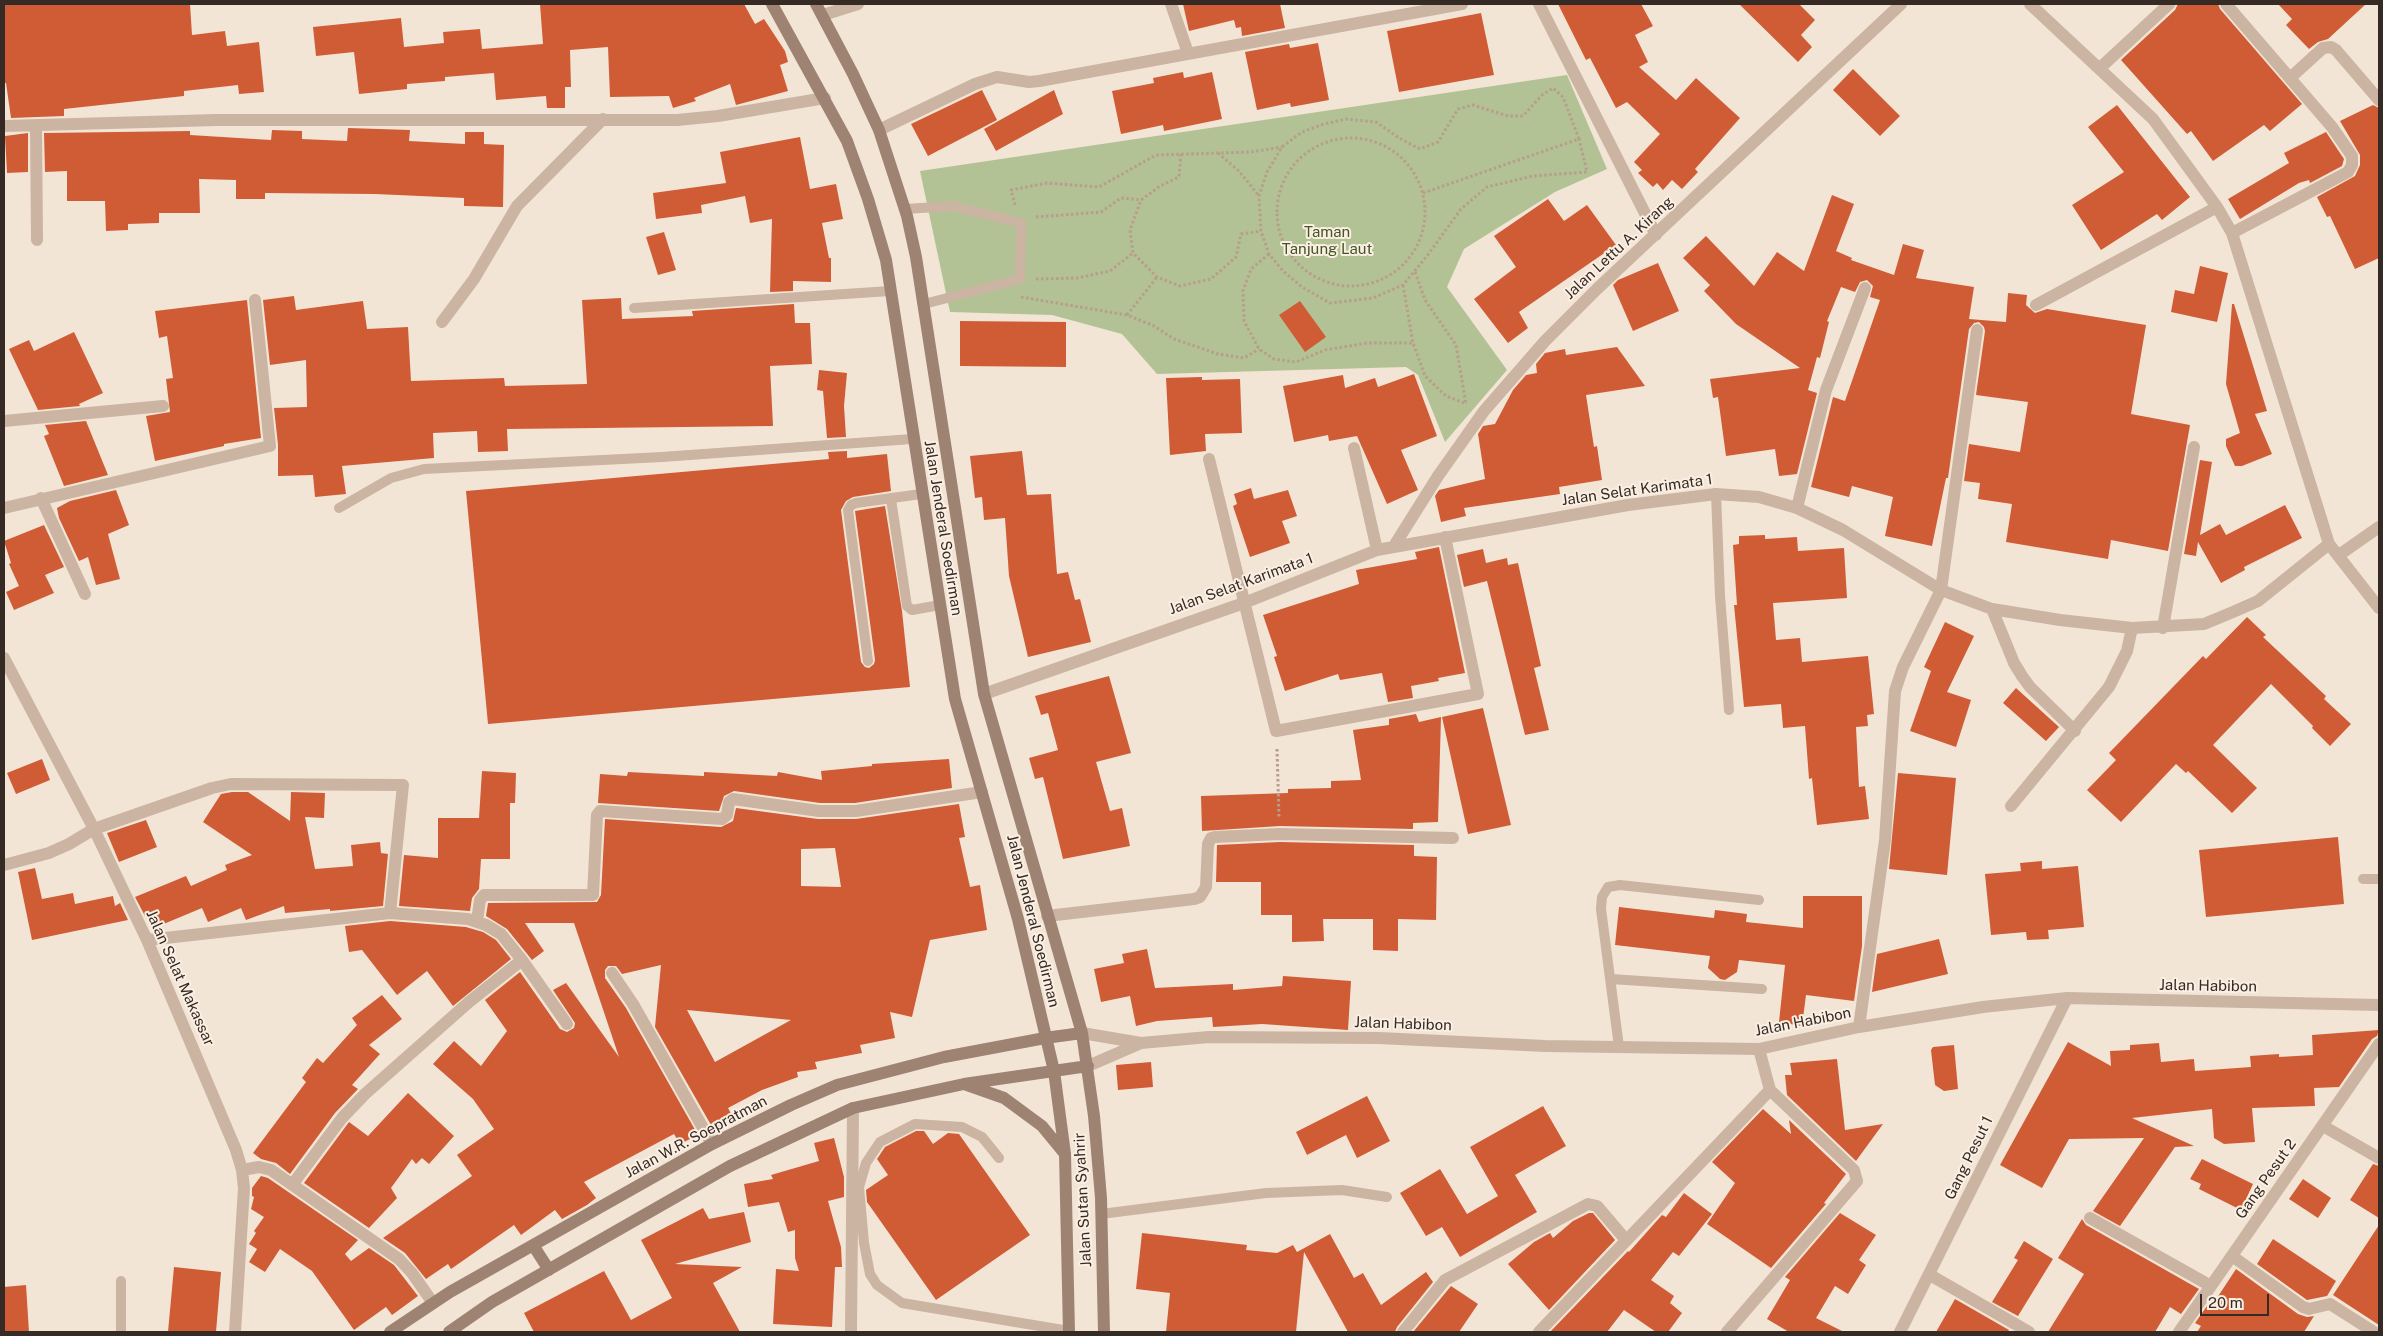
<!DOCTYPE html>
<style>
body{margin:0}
#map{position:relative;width:2383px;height:1336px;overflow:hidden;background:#f3e5d6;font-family:"Public Sans",sans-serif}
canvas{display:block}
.frame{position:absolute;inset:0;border:5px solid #352a24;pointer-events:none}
.scale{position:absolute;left:2200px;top:1294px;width:69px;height:22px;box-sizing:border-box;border:2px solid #352a24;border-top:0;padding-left:6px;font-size:15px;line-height:18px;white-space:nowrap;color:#352a24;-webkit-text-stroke:4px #faefe2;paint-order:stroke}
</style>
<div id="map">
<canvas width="2383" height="1336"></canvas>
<div class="frame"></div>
<div class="scale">20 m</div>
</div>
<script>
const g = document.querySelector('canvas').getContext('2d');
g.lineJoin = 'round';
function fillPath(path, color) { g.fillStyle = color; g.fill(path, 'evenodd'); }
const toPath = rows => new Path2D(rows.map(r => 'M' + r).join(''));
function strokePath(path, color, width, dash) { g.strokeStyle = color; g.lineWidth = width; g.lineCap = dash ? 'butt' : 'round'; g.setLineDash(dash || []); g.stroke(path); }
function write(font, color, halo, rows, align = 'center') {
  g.font = font + ' "Public Sans",sans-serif'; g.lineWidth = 4; g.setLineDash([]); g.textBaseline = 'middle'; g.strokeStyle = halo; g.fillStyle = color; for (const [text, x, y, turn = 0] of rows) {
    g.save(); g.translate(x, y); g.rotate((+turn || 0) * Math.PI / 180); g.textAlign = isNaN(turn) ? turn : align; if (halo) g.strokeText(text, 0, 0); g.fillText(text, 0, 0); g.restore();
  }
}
fillPath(toPath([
 [1567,75,1607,169,1555,192,1464,249,1447,287,1507,370,1445,442,1418,375,1406,367,1157,374,1122,334,1052,315,950,312,920,171]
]), '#b3c295');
fillPath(toPath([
 [4,4,190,4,192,35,225,31,227,46,259,42,264,92,239,94,238,85,184,91,184,96,64,109,64,116,11,118,6,83,4,83],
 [540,4,744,4,755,24,764,19,785,51,788,62,780,65,788,91,736,105,730,84,694,98,696,101,673,108,669,96,610,97,608,47,570,50,571,87,565,87,565,108,547,108,546,96,496,100,494,73,445,77,445,81,407,84,407,89,359,94,354,52,316,56,313,27,401,18,404,47,444,43,443,32,480,29,482,49,543,44],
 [1183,4,1280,4,1285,28,1242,36,1241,27,1236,28,1234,20,1189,31],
 [1558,4,1641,4,1653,26,1635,35,1648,62,1639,67,1676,100,1696,78,1740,118,1695,169,1698,172,1682,189,1672,180,1663,190,1657,183,1653,187,1638,173,1642,170,1634,162,1660,134,1627,102,1616,108,1590,58,1586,60],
 [1739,4,1799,4,1815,20,1801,35,1812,47,1798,62],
 [2178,4,2218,4,2220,9,2302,104,2270,131,2264,125,2213,161,2191,131,2187,134,2121,60,2175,10],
 [2278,4,2366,4,2328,39,2318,42,2309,49,2286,25,2292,19],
 [1481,13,1494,75,1399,92,1387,31],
 [1318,43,1329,100,1291,107,1290,103,1257,110,1245,52,1289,44,1290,48],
 [1853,69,1900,116,1880,136,1833,90],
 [1183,72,1184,78,1212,72,1222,119,1164,131,1163,125,1121,134,1112,91,1154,83,1153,78],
 [982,90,997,120,928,156,911,124],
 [1054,90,1063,114,996,151,984,129],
 [2117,105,2190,197,2162,220,2157,214,2101,250,2072,205,2124,172,2088,127],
 [2373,105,2379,108,2379,258,2355,269,2330,216,2327,217,2317,197,2355,176,2360,165,2360,155,2340,121],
 [348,128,410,130,409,141,465,144,465,132,484,132,484,144,504,145,503,207,464,206,464,198,375,194,265,193,265,199,236,199,236,180,199,179,200,213,159,213,159,223,128,224,128,230,106,231,105,201,67,201,67,171,45,172,44,133,190,131,190,135,271,140,272,130,302,131,302,139,347,141],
 [2326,132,2344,159,2342,166,2310,183,2309,180,2299,183,2240,219,2228,199,2289,163,2284,153],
 [28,133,28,172,7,173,5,136],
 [800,137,810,189,836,184,843,219,822,223,829,258,831,258,831,282,793,281,793,291,770,292,772,219,750,223,745,196,701,205,702,213,656,219,653,193,726,183,720,152],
 [1832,195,1854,204,1836,251,1852,258,1851,260,1894,275,1903,244,1924,250,1916,278,1974,287,1969,319,2006,322,2008,293,2027,295,2026,305,2035,313,2047,309,2146,325,2131,414,2190,425,2168,551,2111,540,2108,559,2006,542,2012,504,1978,499,1980,483,1964,481,1969,444,2020,452,2028,402,1976,395,1985,331,1984,327,1979,322,1974,323,1969,329,1948,478,1946,478,1932,546,1885,536,1893,497,1852,486,1849,497,1811,487,1833,397,1845,401,1880,300,1870,297,1873,286,1867,280,1860,282,1855,292,1841,287,1827,321,1829,322,1820,358,1817,357,1808,390,1817,393,1797,474,1779,476,1775,449,1726,456,1718,397,1713,398,1710,379,1800,368,1736,324,1704,291,1710,285,1683,258,1706,236,1754,286,1777,252,1804,271],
 [1548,199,1564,221,1587,205,1616,245,1519,312,1528,328,1508,343,1474,299,1516,267,1494,236],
 [664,232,676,270,658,275,646,237],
 [1658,263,1679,311,1633,331,1613,285,1618,280],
 [2200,266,2228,273,2217,322,2171,312,2175,290,2194,294],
 [294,296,296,310,363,301,367,329,408,327,411,381,504,378,505,386,587,384,582,300,621,298,622,319,693,316,692,311,794,304,795,323,810,323,812,364,770,366,773,426,507,429,508,451,478,452,477,431,433,433,434,458,342,466,346,494,315,497,313,475,278,476,278,445,274,408,307,407,306,360,270,365,263,300],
 [247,300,261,438,224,444,224,446,155,461,146,416,170,412,166,379,173,378,167,336,159,338,155,311],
 [1300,301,1326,337,1305,352,1279,315],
 [2232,304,2234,304,2267,411,2255,414,2272,454,2242,466,2235,466,2226,446,2226,439,2240,433,2226,384],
 [960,321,1066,322,1066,367,960,366],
 [74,332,103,393,79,404,80,406,38,410,9,349,29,340,34,351],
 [1617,347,1645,386,1586,395,1594,447,1597,446,1602,480,1559,487,1560,494,1464,508,1466,516,1441,522,1435,496,1439,490,1485,479,1478,434,1483,426,1495,424,1513,390,1526,375,1537,373,1536,364,1545,353,1565,349,1566,355],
 [819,370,847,373,844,406,846,437,827,438,823,391,817,390],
 [1414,374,1437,436,1401,450,1418,490,1387,504,1357,436,1329,441,1328,435,1294,442,1283,386,1343,375,1345,388,1375,378,1378,387],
 [1202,377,1202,380,1240,379,1242,433,1205,434,1206,451,1170,455,1166,378],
 [86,421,108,475,64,486,44,436,49,434,45,425],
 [847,451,847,458,887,454,891,491,853,497,846,501,841,510,861,662,865,667,869,668,874,664,875,660,855,511,885,506,902,611,910,687,488,724,466,491,829,459,828,452],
 [1022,451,1027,495,1051,494,1057,574,1068,572,1075,600,1080,599,1091,642,1028,657,1009,576,1005,518,984,520,982,497,975,498,970,456],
 [2200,460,2212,462,2200,535,2220,524,2226,535,2285,505,2302,538,2244,567,2245,570,2221,583,2198,542,2196,556,2184,554],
 [1251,488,1254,499,1288,490,1297,516,1282,521,1290,543,1250,557,1233,506,1237,504,1234,494],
 [116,490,129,525,108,534,120,579,96,585,88,557,79,561,59,518,57,508,70,501],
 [44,525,64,567,45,575,54,593,14,610,6,592,19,586,9,564,11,563,4,541],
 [1765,535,1765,539,1797,537,1798,551,1844,548,1847,598,1773,603,1776,640,1800,638,1802,662,1868,656,1874,714,1867,715,1868,726,1856,727,1859,787,1865,786,1869,819,1817,825,1812,778,1809,779,1805,726,1783,728,1781,704,1744,707,1734,605,1737,605,1733,545,1739,544,1739,536],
 [1439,547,1465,673,1438,678,1439,681,1411,686,1413,698,1388,702,1382,673,1340,680,1338,674,1285,691,1274,657,1277,656,1263,615,1359,584,1356,570,1417,559,1415,552],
 [1483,549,1486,563,1507,558,1508,565,1518,563,1541,666,1534,668,1549,730,1525,735,1487,581,1464,587,1457,555],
 [2247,617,2266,635,2263,637,2326,696,2324,699,2351,724,2330,746,2312,728,2313,726,2271,684,2213,745,2257,788,2232,813,2188,771,2186,773,2176,764,2121,822,2087,790,2116,760,2109,753,2203,656,2206,659],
 [1945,622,1974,636,1947,692,1971,700,1956,747,1910,731,1931,671,1924,667],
 [1109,676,1131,753,1096,762,1110,811,1122,808,1130,846,1063,859,1043,777,1035,779,1029,758,1058,750,1048,713,1041,715,1035,696],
 [2016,688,2059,727,2046,741,2003,703],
 [1483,708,1511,825,1468,834,1442,717],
 [1416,714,1419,722,1441,717,1438,822,1413,823,1413,829,1280,826,1202,831,1201,796,1288,793,1288,789,1331,788,1331,781,1361,780,1353,730,1389,725,1389,719],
 [42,759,50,780,16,794,7,773],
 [949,759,952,788,855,803,820,803,734,791,724,796,719,811,598,803,600,774,627,776,628,772,704,776,704,772,777,776,778,772,822,780,821,771,872,766,872,764],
 [482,771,516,773,515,803,510,803,510,859,481,859,479,889,472,898,470,911,399,906,404,855,438,858,438,818,479,818],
 [1898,773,1956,778,1947,875,1889,869],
 [232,792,248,792,290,821,291,792,325,793,324,818,305,817,315,869,353,866,351,845,380,842,381,853,388,854,383,906,330,911,330,909,285,913,284,906,246,920,241,908,208,922,202,908,154,928,149,915,145,916,135,897,186,876,191,886,227,870,225,865,252,855,203,822,221,794],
 [959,804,965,837,959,838,970,887,980,885,987,930,930,940,912,1017,890,1012,895,1038,860,1045,862,1053,815,1062,817,1069,797,1072,798,1077,762,1090,728,1108,735,1121,715,1132,655,1027,661,965,622,974,616,966,608,966,605,970,605,978,626,1008,698,1135,680,1144,674,1134,584,1182,596,1198,587,1205,562,1219,555,1210,521,1235,514,1225,451,1269,448,1264,426,1279,405,1253,383,1238,472,1176,457,1155,494,1129,473,1099,433,1064,454,1041,481,1066,507,1031,485,1000,520,972,560,1029,567,1032,574,1028,575,1023,553,990,566,983,619,1057,574,923,525,923,544,951,532,960,507,929,486,916,488,903,597,902,601,895,605,819,721,827,733,821,736,808,818,819,856,819],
 [835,848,841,887,801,886,801,849],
 [687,1010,791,1020,715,1062],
 [146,820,157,847,119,862,107,833],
 [2338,837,2344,904,2206,917,2199,850],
 [1280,842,1414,845,1414,856,1437,857,1436,920,1398,919,1398,951,1373,950,1373,919,1323,919,1324,941,1292,942,1292,915,1261,915,1261,882,1216,882,1217,845],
 [2042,861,2042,869,2078,866,2084,927,2048,930,2049,939,2027,940,2026,932,1991,935,1985,874,2021,871,2020,863],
 [35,868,42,899,73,893,75,904,113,896,115,906,120,903,128,920,32,940,18,872],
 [1803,896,1862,896,1862,946,1854,1001,1806,995,1802,1026,1779,1022,1785,965,1739,960,1737,972,1725,980,1720,979,1708,968,1710,956,1615,945,1619,907,1714,918,1715,910,1747,914,1746,922,1803,928],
 [390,921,466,927,483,932,496,940,511,959,453,1006,427,971,397,995,362,950,349,952,345,926],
 [1939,939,1948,974,1872,992,1877,954],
 [1147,949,1155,988,1233,984,1233,990,1282,986,1283,976,1351,981,1348,1030,1262,1024,1213,1027,1212,1017,1157,1021,1136,1026,1130,996,1101,1002,1094,969,1124,963,1122,954],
 [382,995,402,1019,369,1045,380,1054,352,1085,358,1089,335,1113,290,1174,276,1163,261,1159,253,1153,306,1082,302,1078,317,1058,323,1063,357,1025,352,1018],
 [2379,1030,2377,1036,2372,1039,2339,1087,2314,1088,2315,1106,2252,1108,2255,1142,2224,1144,2214,1138,2212,1109,2132,1118,2194,1146,2175,1147,2120,1226,2093,1211,2144,1138,2069,1139,2042,1188,2000,1165,2068,1042,2111,1066,2110,1051,2130,1050,2130,1045,2159,1043,2161,1062,2194,1059,2195,1071,2251,1067,2250,1056,2279,1054,2279,1057,2313,1055,2312,1035],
 [1954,1045,1958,1089,1944,1091,1935,1085,1931,1050,1933,1047],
 [1837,1059,1845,1130,1883,1124,1856,1161,1787,1095,1785,1075,1792,1075,1790,1063],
 [1151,1062,1153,1087,1118,1090,1116,1065],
 [408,1093,454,1136,429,1164,422,1158,416,1164,412,1159,391,1188,397,1198,369,1228,304,1183,349,1122,368,1136],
 [1367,1096,1390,1141,1357,1158,1346,1135,1307,1155,1296,1132],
 [1543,1106,1566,1146,1515,1175,1537,1212,1460,1257,1442,1227,1426,1236,1400,1193,1440,1169,1467,1214,1498,1196,1470,1147],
 [1763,1109,1791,1134,1789,1120,1846,1174,1824,1203,1826,1204,1771,1268,1707,1224,1735,1183,1712,1162],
 [916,1131,924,1131,933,1144,948,1133,959,1134,1030,1235,936,1300,867,1202,866,1190,888,1175,877,1159,885,1147],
 [834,1138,844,1177,844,1197,828,1201,841,1247,842,1267,835,1267,832,1327,773,1324,776,1269,799,1271,795,1258,795,1230,788,1232,779,1202,748,1207,744,1184,773,1179,771,1175,819,1161,814,1143],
 [2202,1159,2253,1184,2241,1210,2199,1189,2201,1184,2190,1179],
 [2373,1164,2379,1166,2379,1218,2350,1200],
 [261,1176,268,1178,358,1240,345,1254,351,1261,369,1248,394,1265,418,1296,392,1315,386,1307,354,1330,312,1271,280,1249,265,1272,249,1262,257,1249,249,1244,256,1233,254,1231,264,1217,251,1209,254,1197,252,1196,252,1188],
 [2303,1179,2331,1198,2318,1218,2289,1199],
 [1684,1193,1712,1214,1679,1256,1673,1252,1651,1280,1674,1296,1670,1303,1682,1313,1668,1332,1656,1332,1624,1310,1607,1332,1550,1332,1628,1251,1629,1252,1662,1215,1666,1217],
 [703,1208,709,1219,744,1212,751,1242,675,1264,742,1267,713,1283,740,1332,534,1332,524,1313,604,1271,631,1320,672,1298,641,1240],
 [1589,1213,1593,1213,1615,1240,1549,1310,1508,1264,1534,1242,1550,1233,1553,1238,1573,1221],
 [1840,1213,1876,1235,1859,1260,1866,1265,1848,1294,1835,1286,1816,1318,1844,1332,1789,1332,1767,1319,1790,1280,1785,1277],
 [2082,1219,2086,1225,2199,1289,2181,1314,2170,1307,2155,1332,2048,1332,2084,1274,2058,1258],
 [2379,1225,2379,1325,2333,1295],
 [1142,1233,1247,1245,1246,1250,1277,1253,1293,1245,1297,1252,1330,1234,1354,1278,1363,1273,1381,1305,1426,1272,1433,1282,1397,1327,1395,1332,1348,1332,1304,1252,1296,1332,1166,1332,1170,1293,1136,1289],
 [2273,1239,2336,1281,2327,1296,2307,1300,2257,1264],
 [2024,1241,2053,1259,2018,1316,1992,1302,2018,1260,2014,1258],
 [174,1267,221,1272,216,1332,168,1332],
 [2236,1269,2298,1314,2307,1317,2314,1316,2304,1332,2197,1332,2201,1326,2195,1323,2214,1296,2217,1298],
 [26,1285,29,1332,4,1332,4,1287],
 [1451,1286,1478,1304,1459,1332,1413,1332],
 [1955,1299,2009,1330,2008,1332,1936,1332]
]), '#d05c36');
strokePath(toPath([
 '1277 212a74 74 0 1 1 148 0a74 74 0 1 1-148 0Z',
 [1218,153,1239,171,1259,196],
 [1181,154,1179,177,1160,186,1141,200,1130,230,1133,253,1157,277,1180,286,1211,279,1236,257,1241,234,1261,231],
 [1423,193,1579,139,1563,97,1553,88,1542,95,1523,116,1508,116,1473,105,1458,109,1438,142,1420,149,1399,138,1376,122,1346,119,1324,124,1302,132,1282,147,1267,172,1259,196,1261,231,1269,254,1283,271,1302,287,1330,303,1373,298,1403,285,1427,256,1461,209,1487,187,1533,176,1587,172,1579,139],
 [1015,205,1011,190,1047,183,1099,187,1156,155,1251,152,1282,147],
 [1036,217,1101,212,1121,198,1141,200],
 [1269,254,1251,269,1243,291,1244,321,1259,349,1274,359,1296,362,1325,350,1367,343,1413,343],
 [1415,272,1425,300,1456,345,1466,404],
 [1036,279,1077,278,1110,271,1133,253],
 [1403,285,1413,343,1425,376,1446,396,1467,404],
 [1021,297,1127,315,1154,326,1174,339,1218,354,1244,358,1259,349],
 [1127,315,1157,277],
 [1277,749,1279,817]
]), '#b79e8b', 3, [2.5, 2.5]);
strokePath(toPath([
 [905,209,953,206,1021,223,1020,279,924,304],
 [634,308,890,291],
 [1716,494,1720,596,1729,710],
 [891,499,907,606,912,610,940,605],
 [339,508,391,478,424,469,662,457,912,439],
 [868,661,848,510,851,505,856,503,921,494],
 [2363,879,2379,879],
 [1611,979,1762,989],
 [1619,1047,1601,909,1602,897,1608,887,1620,885,1759,900],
 [999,1158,982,1137,962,1127,915,1124,880,1142,866,1163,859,1187,864,1243,870,1274,877,1285,902,1303,1069,1331],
 [1101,1214,1266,1193,1342,1190,1387,1197],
 [121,1332,121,1281]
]), '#cbb4a1', 10);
strokePath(toPath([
 [1171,4,1188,53],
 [1539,4,1656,235],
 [2030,4,2153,119,2217,207,2232,233,2329,544,2379,608],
 [2226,4,2332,127,2352,156,2352,165,2348,172,2232,233],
 [823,15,858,4],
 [2100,68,2169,4],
 [2290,78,2323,48,2331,47,2336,50,2379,100],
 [36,125,37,240],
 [4,126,217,120,677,120,718,116,825,98],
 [879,130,975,84,997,77,1029,82,1039,81,1462,4],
 [2036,305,2217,207],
 [442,322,474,279,517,206,603,119],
 [4,421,163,406],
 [1354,448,1377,550],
 [1209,459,1276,731,1478,694,1445,537],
 [41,498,85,594],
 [4,508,270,446,255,300],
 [1797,508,1826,390,1865,288],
 [1394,546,1438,476,1484,411,1545,341,1597,289,1901,4],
 [2339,555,2379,527],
 [1992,609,2014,663,2022,676,2030,687,2075,731],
 [2163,628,2194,447],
 [4,658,94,829,147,940,236,1150,242,1170,244,1188,235,1332],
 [984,694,1244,603,1377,550,1628,505,1716,494,1759,497,1797,508,1843,530,1941,590,1992,609,2060,620,2132,628,2204,624,2233,612,2258,601,2329,544],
 [2011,806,2109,687,2127,651,2132,628],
 [4,865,49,853,69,844,94,829,212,788,231,784,403,785,390,913],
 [1047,916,1194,899,1200,897,1206,887,1208,844,1211,838,1215,837,1280,834,1453,838],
 [477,921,480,900,484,895,593,895,597,815,600,811,722,819,727,815,729,802,733,799,819,811,856,811,982,792],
 [147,940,390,913,468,919,486,925,501,934,522,960,567,1024],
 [612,973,633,1004,712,1144],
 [1859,1027,1885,840,1895,691,1903,667,1941,590,1977,330],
 [1082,1033,1141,1043,1209,1037,1379,1038,1545,1046,1759,1049,1859,1027,1983,1007,2067,998,2379,1005],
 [1088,1066,1141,1043],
 [2323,1126,2379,1158],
 [242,1170,259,1167,271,1170,399,1259,412,1273,433,1303],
 [292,1185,342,1118,365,1094,469,1002,522,960],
 [2090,1218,2211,1286],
 [2232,1256,2303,1307,2309,1309,2330,1304,2374,1332],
 [1930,1275,2029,1332],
 [851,1332,853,1108],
 [1403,1332,1445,1280,1588,1204,1597,1206,1626,1240],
 [1539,1332,1770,1090],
 [1727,1332,1857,1181,1854,1170,1770,1090,1759,1049],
 [1900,1332,2067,998],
 [2179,1332,2379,1044]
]), '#cbb4a1', 12);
strokePath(toPath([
 [772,4,847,141,868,199,886,260,955,699,1018,919,1054,1071,1065,1154,1069,1332],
 [816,4,853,74,879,130,907,216,916,257,984,694,1082,1033,1094,1116,1101,1198,1104,1332],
 [967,1085,1004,1098,1042,1126,1065,1154],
 [533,1245,549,1270],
 [390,1332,450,1292,712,1144,791,1105,837,1085,944,1057,1045,1038,1082,1033],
 [449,1332,492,1302,730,1166,853,1108,964,1084,1088,1066]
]), '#9f8372', 12);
write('15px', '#445526', '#faefe2', [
 ["Taman",1327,232],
 ["Tanjung Laut",1327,249]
]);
write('15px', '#352a24', '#faefe2', [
 ["Jalan Lettu A. Kirang",1619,248,-43],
 ["Jalan Selat Karimata 1",1637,490,-8],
 ["Jalan Jenderal Soedirman",943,528,81],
 ["Jalan Selat Karimata 1",1241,584,-20],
 ["Jalan Jenderal Soedirman",1033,921,76],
 ["Jalan Selat Makassar",180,978,66],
 ["Jalan Habibon",2208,986,1],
 ["Jalan Habibon",1803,1022,-11],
 ["Jalan Habibon",1403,1024,2],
 ["Jalan W.R. Soepratman",696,1137,-28],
 ["Gang Pesut 1",1969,1158,-64],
 ["Gang Pesut 2",2266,1179,-55],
 ["Jalan Sutan Syahrir",1083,1200,-93]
]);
</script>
